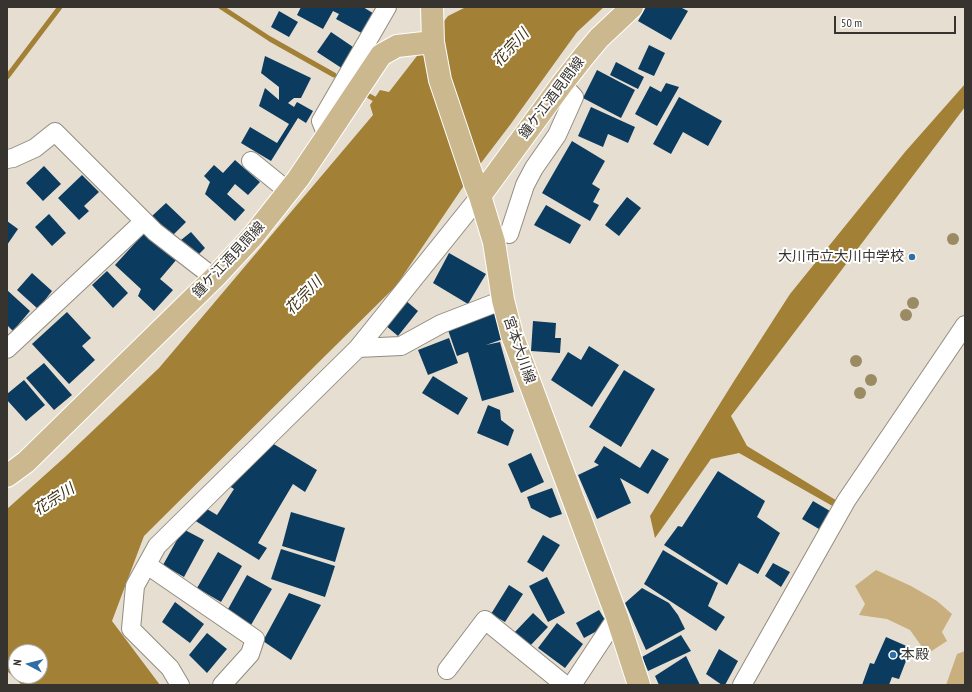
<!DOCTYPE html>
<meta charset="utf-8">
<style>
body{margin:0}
#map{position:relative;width:972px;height:692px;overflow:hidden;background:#e6dfd1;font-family:"PT Sans Narrow",sans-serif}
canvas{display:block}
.frame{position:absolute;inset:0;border:8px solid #37342f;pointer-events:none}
.north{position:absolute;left:8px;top:644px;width:40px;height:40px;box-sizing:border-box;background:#fff;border:1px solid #afaeac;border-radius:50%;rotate:277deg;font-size:11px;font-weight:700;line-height:16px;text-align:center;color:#37342f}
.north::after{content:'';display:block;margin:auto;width:14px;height:18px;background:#2e6ea4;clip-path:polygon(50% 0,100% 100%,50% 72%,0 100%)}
.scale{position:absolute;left:834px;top:16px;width:122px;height:18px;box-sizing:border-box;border:2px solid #37342f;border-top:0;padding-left:5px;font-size:12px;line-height:14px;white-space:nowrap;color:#37342f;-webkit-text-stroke:3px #fff;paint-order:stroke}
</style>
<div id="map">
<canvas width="972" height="692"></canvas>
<div class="frame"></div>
<div class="north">N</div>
<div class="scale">50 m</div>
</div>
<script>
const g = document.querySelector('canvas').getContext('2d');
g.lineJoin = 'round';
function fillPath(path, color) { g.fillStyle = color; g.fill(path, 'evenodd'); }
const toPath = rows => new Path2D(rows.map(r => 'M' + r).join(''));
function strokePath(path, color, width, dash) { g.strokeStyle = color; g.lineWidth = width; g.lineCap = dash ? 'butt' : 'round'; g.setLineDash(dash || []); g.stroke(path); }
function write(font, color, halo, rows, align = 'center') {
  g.font = font + ' "PT Sans Narrow","Noto Sans JP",sans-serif'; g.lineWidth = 4; g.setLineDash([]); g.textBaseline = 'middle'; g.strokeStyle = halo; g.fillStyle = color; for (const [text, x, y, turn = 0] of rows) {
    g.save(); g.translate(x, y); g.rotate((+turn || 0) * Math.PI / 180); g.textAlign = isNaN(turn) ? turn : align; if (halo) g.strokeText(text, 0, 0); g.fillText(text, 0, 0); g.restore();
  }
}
fillPath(toPath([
 [876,570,911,586,937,601,952,614,942,632,947,641,927,654,910,630,887,619,859,615,865,604,855,586],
 [965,651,965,685,946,685,957,654]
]), '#c8af7d');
fillPath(toPath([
 [466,7,604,7,577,32,510,125,465,184,396,286,327,354,144,536,112,621,160,685,22,685,7,671,7,509,65,457,159,368,373,115,370,105,380,90,389,92,448,16],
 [16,652,40,652,40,676,16,676],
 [965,84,965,107,731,416,747,446,839,502,836,508,739,453,711,459,655,538,650,516,734,381,790,294,905,152]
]), '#a28036');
strokePath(toPath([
 [221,7,270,39,334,75],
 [7,77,60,7],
 [369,96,378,101]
]), '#a28036', 5);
fillPath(toPath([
 [301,7,363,7,376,15,365,35,336,19,339,14,333,11,323,29,297,15],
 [646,7,680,7,688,11,671,40,638,21],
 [279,11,298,22,289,37,271,27],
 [331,32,356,49,343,69,317,52],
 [649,45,665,53,654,76,638,69],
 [265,56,311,78,301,98,294,98,288,103,294,107,297,102,313,111,306,123,298,118,271,161,241,143,250,127,277,143,289,124,259,106,265,88,279,100,279,87,261,73],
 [616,62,644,77,638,89,610,75],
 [597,70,635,90,621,118,583,98],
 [666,83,679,87,657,126,635,114,650,86,661,92],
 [679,97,722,121,708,146,683,132,671,154,653,144],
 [591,107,635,127,628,143,608,134,603,147,578,136],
 [572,141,605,161,592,184,600,189,593,202,599,205,590,221,542,193],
 [235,160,260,182,248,195,235,184,227,194,245,210,235,221,205,194,210,182,204,176,214,165,223,173],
 [44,166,61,184,43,201,26,183],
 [82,175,99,192,84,206,89,211,79,220,58,198],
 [627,197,641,208,619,236,605,225],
 [166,203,186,222,172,236,152,216],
 [546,205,581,225,570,244,534,225],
 [49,214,66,233,52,246,35,227],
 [7,221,18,229,7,245],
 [146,231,177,259,160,279,173,290,154,311,138,296,141,289,115,265],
 [191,232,205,248,196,257,181,240],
 [449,253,486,274,468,304,433,283],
 [107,271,128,293,113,308,92,285],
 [32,273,52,291,38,309,17,290],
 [7,290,30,311,13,331,7,325],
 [405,300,418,311,398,336,385,325],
 [67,312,91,338,82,346,95,360,69,384,32,344],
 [497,312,506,338,486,345,500,342,514,392,482,401,468,352,457,356,448,330],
 [533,321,556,323,555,338,561,338,560,353,531,351],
 [449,338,458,363,428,375,418,350],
 [589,346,619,365,592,407,551,380,568,352,581,360],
 [44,363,72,395,54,410,26,378],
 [624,370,655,389,621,447,589,427],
 [433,376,468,398,458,415,422,393],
 [24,380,45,405,26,421,7,400,7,394],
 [488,405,500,410,501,420,514,430,508,446,477,433],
 [267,440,317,470,305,492,293,484,258,543,267,548,259,560,194,520,202,506,217,515,234,489,229,486,242,465,249,469],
 [604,446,640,468,652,449,669,459,648,494,620,478,631,503,597,519,578,475,599,465,594,462],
 [531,453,544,482,521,493,508,464],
 [718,471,765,501,757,517,780,533,758,574,739,563,727,585,664,545,678,526,682,527],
 [552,488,562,514,550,518,531,508,527,497],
 [813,501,830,511,819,529,802,519],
 [291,512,345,528,335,562,282,546],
 [183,529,204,540,184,577,163,565],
 [543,535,560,545,543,572,527,562],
 [281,549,335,566,325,597,271,579],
 [663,550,718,583,708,606,725,617,716,631,644,584],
 [218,552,242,566,221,602,197,588],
 [773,563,790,572,781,587,765,576],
 [247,575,272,589,251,625,227,611],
 [547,577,565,613,548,622,529,586],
 [509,585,523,594,505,622,491,614],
 [642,588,669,603,678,615,685,629,646,650,625,603],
 [289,593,321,605,291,660,263,641],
 [175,602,204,624,190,643,162,622],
 [599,610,608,625,584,638,576,623],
 [533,613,548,627,529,647,514,633],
 [557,623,583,644,565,668,538,648],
 [207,633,227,649,207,673,189,655],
 [681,635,691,651,648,671,642,657],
 [886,637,911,648,899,679,892,677,889,685,862,685,870,663,874,664],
 [719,649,738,661,725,685,722,685,706,674],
 [686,656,700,685,659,685,655,676]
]), '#0c3b60');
const minor = toPath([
 [327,136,321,121,387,7],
 [7,159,13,158,35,148,55,132,155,232,204,270,215,277],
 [251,161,288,191],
 [509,234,525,185,534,168,557,135,566,115,574,97,562,84],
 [358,348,480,196],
 [7,349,144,221],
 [153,569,255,639,250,654,222,685],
 [447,670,485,620,565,685],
 [180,685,170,668,131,629,135,586,157,546,358,348,401,346,441,324,503,300],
 [572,685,617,617],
 [742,685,846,501,965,325]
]);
const major = toPath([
 [432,7,433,42,440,80,475,184,480,196,494,242,503,300,512,335,617,617,639,685],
 [480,196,562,84,584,56,599,38,632,7],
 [7,476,26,462,215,277,253,236,298,179,327,136,381,55,397,46,433,42]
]);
strokePath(minor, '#938c7f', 20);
strokePath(major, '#fff', 24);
strokePath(minor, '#fff', 18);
strokePath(major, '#cbb88e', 22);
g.fillStyle = '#9b8b64';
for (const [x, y] of [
 [953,239],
 [913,303],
 [906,315],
 [856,361],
 [871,380],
 [860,393]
]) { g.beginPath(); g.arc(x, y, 6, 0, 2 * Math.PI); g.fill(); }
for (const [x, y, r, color] of [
 [912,257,4,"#2e6ea4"],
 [893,655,4,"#2e6ea4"]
]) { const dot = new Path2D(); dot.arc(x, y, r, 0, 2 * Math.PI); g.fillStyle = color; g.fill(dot); strokePath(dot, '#fff', 1.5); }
write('14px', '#37342f', '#fff', [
 ["鐘ケ江酒見間線",552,98,-53],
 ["鐘ケ江酒見間線",229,260,-47],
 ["宮本大川線",519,350,71]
]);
write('14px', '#37342f', '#fff', [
 ["大川市立大川中学校",904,257],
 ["本殿",901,655,"left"]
], 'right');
write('italic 15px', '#3f3110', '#fff', [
 ["花宗川",511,48,-47],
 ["花宗川",304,296,-46],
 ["花宗川",54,500,-33]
]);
</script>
